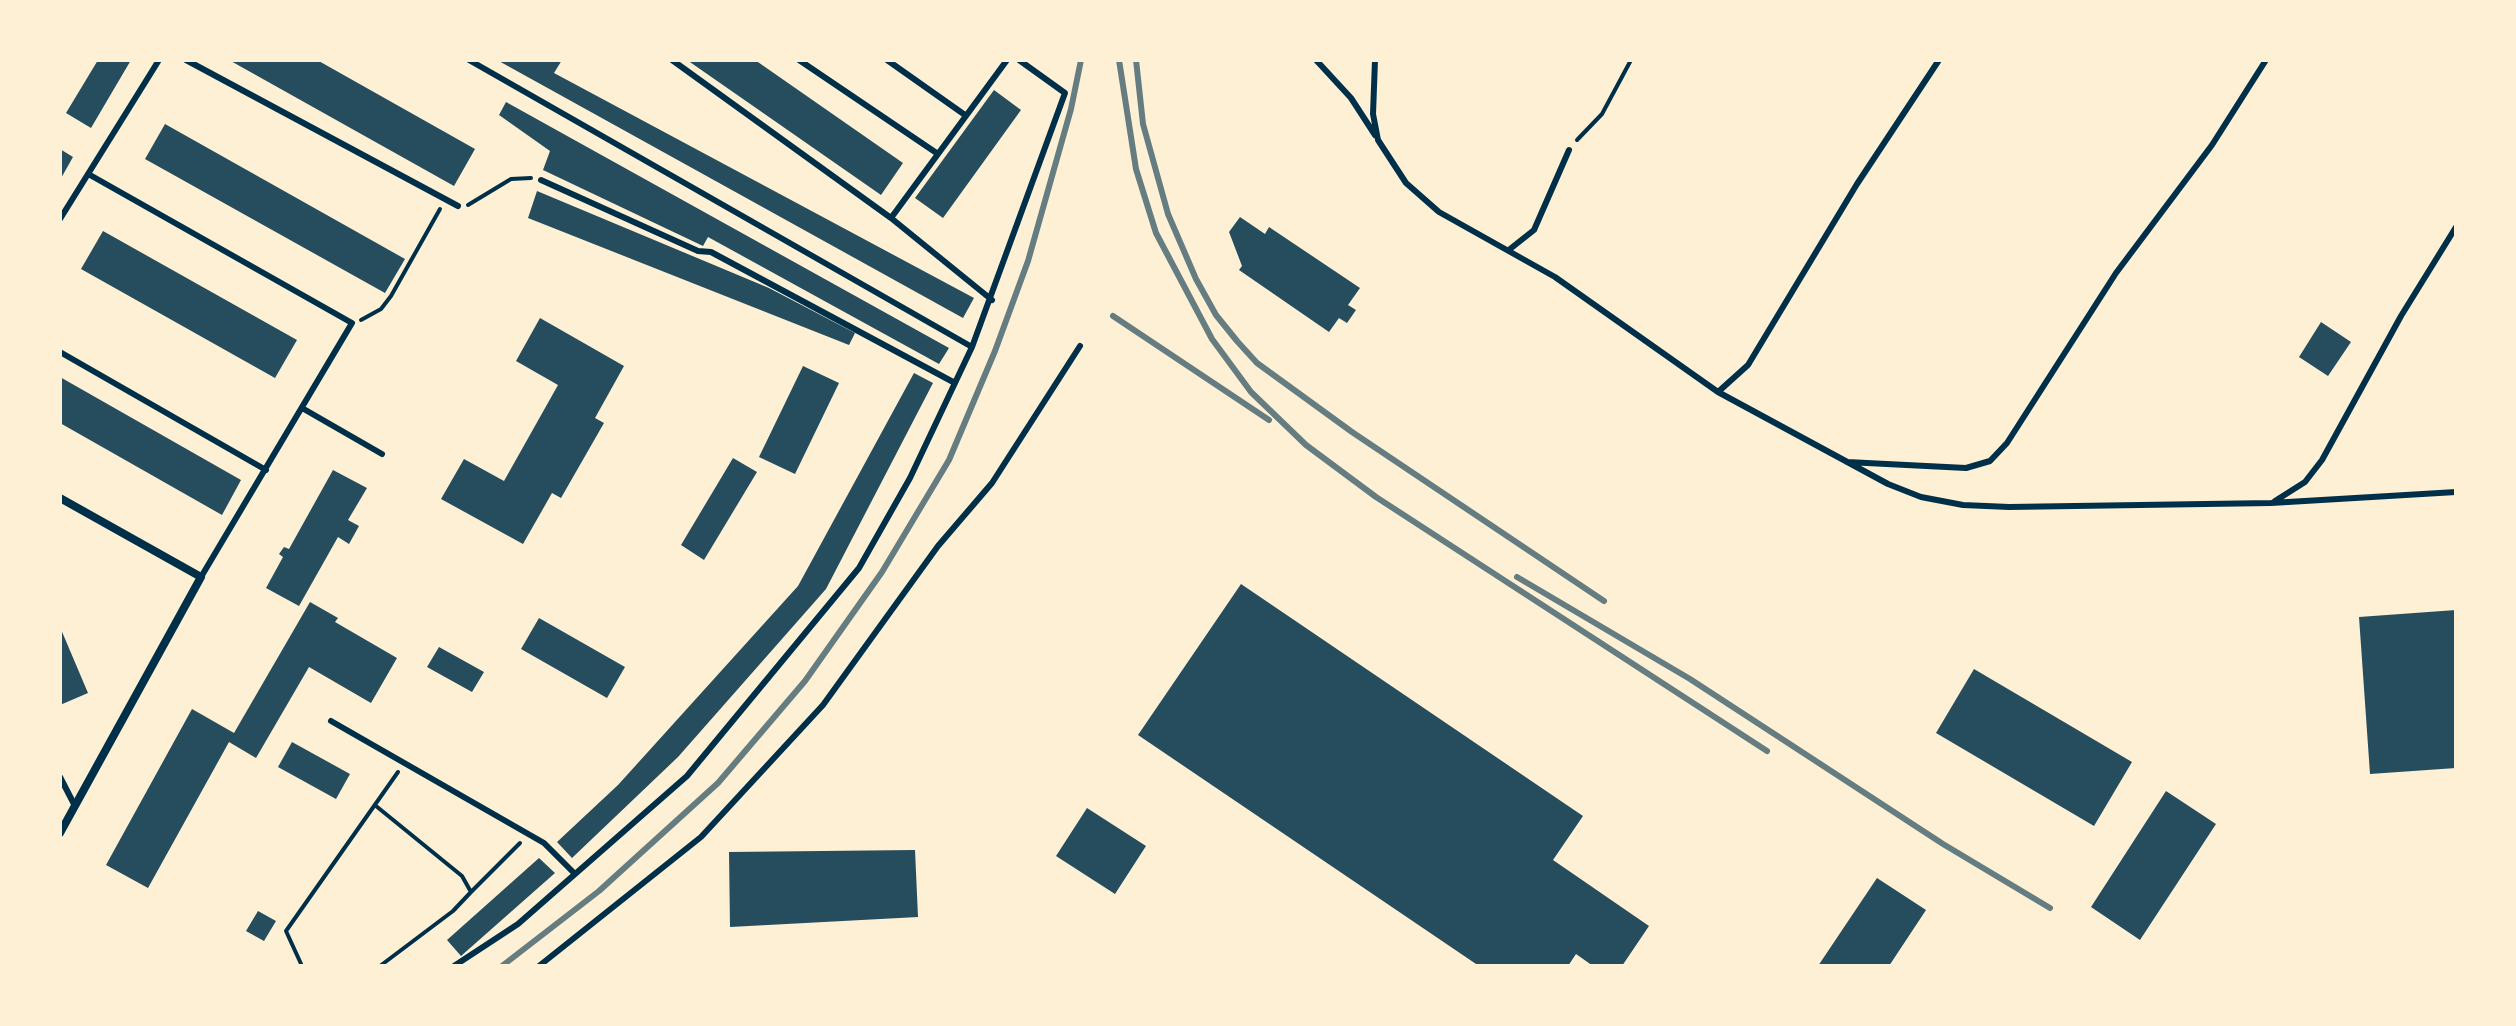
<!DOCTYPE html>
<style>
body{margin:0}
#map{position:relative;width:2516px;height:1026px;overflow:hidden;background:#fdf0d5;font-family:"PT Sans",sans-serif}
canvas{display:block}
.frame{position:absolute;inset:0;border:62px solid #fdf0d5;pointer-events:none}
</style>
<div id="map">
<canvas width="2516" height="1026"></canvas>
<div class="frame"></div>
</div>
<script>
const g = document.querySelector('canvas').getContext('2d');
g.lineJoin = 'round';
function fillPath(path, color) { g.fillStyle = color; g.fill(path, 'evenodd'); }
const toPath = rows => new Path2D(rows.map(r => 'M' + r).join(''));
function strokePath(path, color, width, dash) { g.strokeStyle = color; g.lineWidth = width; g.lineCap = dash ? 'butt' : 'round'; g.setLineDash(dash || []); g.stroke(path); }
fillPath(toPath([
 [98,60,131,60,91,128,66,113],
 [229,60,317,60,475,149,454,186],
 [497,60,562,60,554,73,974,298,963,318],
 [687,60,755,60,903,163,881,195],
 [994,90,1021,110,943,218,915,198],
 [506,102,949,348,939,364,708,237,703,246,543,170,550,151,499,115],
 [165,124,405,259,385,293,145,159],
 [60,149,73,157,60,180],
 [537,191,769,288,855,333,849,345,528,218],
 [1240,217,1265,234,1269,227,1360,288,1348,305,1356,310,1347,323,1339,318,1329,332,1239,270,1242,266,1229,232],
 [103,231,297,340,275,378,81,269],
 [540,318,624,366,595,418,604,423,561,498,552,493,523,544,441,499,464,459,504,481,558,385,516,361],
 [2321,322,2351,342,2328,376,2299,357],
 [803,366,839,383,795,474,759,457],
 [914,373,933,383,826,589,678,757,572,858,557,842,618,785,798,586],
 [60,377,241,480,222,515,60,423],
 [733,458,757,472,704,560,681,545],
 [333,470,367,488,348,520,359,526,349,544,338,537,299,606,266,588,283,557,279,554,284,547,289,549],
 [1241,584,1583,816,1553,860,1649,926,1622,966,1593,966,1576,954,1568,966,1479,966,1138,735],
 [310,602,338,618,335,622,397,658,371,703,309,667,256,758,229,742,148,888,106,865,192,709,234,733],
 [2456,610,2456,768,2370,774,2359,617],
 [539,618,625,667,607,698,521,649],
 [60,627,88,693,60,705],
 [439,647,484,672,472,692,427,667],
 [1974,669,2132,762,2094,826,1936,733],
 [292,742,350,774,336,799,278,767],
 [2166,791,2216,824,2140,940,2091,907],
 [1087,808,1146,846,1115,894,1056,856],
 [915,850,918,917,730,927,729,852],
 [539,858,555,873,461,956,447,940],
 [1877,878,1926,910,1889,966,1818,966],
 [258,911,276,921,264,941,246,931]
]), '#264d5e');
strokePath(toPath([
 [1577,140,1602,114,1631,60],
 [468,205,511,179,531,178],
 [361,320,381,309,391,296,440,209],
 [376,806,462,876,471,892,453,911,380,966],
 [471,892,520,843],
 [302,966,286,931,398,772]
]), '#003049', 4);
strokePath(toPath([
 [186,60,458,206],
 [469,60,972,347],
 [672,60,891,218],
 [799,60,938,154],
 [887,60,965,115],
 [1316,60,1351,98,1375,135],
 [1375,60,1373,114,1378,140,1406,183,1439,212,1555,277,1718,392,1888,484,1921,497,1963,505,2009,507,2271,503,2456,492],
 [90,175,352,323,201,577],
 [541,180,698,251,711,252,955,383],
 [60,219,159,60],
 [1510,249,1534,230,1569,150],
 [992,300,891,218,1007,60],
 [60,352,266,470],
 [1718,392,1748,365,1857,184,1939,60],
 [302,408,382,454],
 [1847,462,1966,468,1990,461,2007,443,2116,273,2212,145,2266,60],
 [2275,501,2305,482,2322,460,2401,316,2456,227],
 [331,721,544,843,575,874],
 [60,777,75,806],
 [454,966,518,924,687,776,859,568,910,478,972,347,1065,93,1019,60],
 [539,966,701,837,823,705,938,546,992,483,1080,346]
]), '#003049', 6);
strokePath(toPath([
 [60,498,201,577,60,833]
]), '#003049', 8);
strokePath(toPath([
 [1119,60,1136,169,1156,233,1212,339,1251,392,1306,445,1376,497,1767,751],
 [1136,60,1143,124,1168,214,1196,279,1216,315,1237,341,1257,363,1352,432,1604,601],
 [1113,316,1269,420],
 [1517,577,1690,679,1943,844,2050,908],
 [502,966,599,891,718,783,805,681,882,572,949,460,995,351,1028,261,1071,109,1081,60]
]), '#657d81', 6);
</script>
